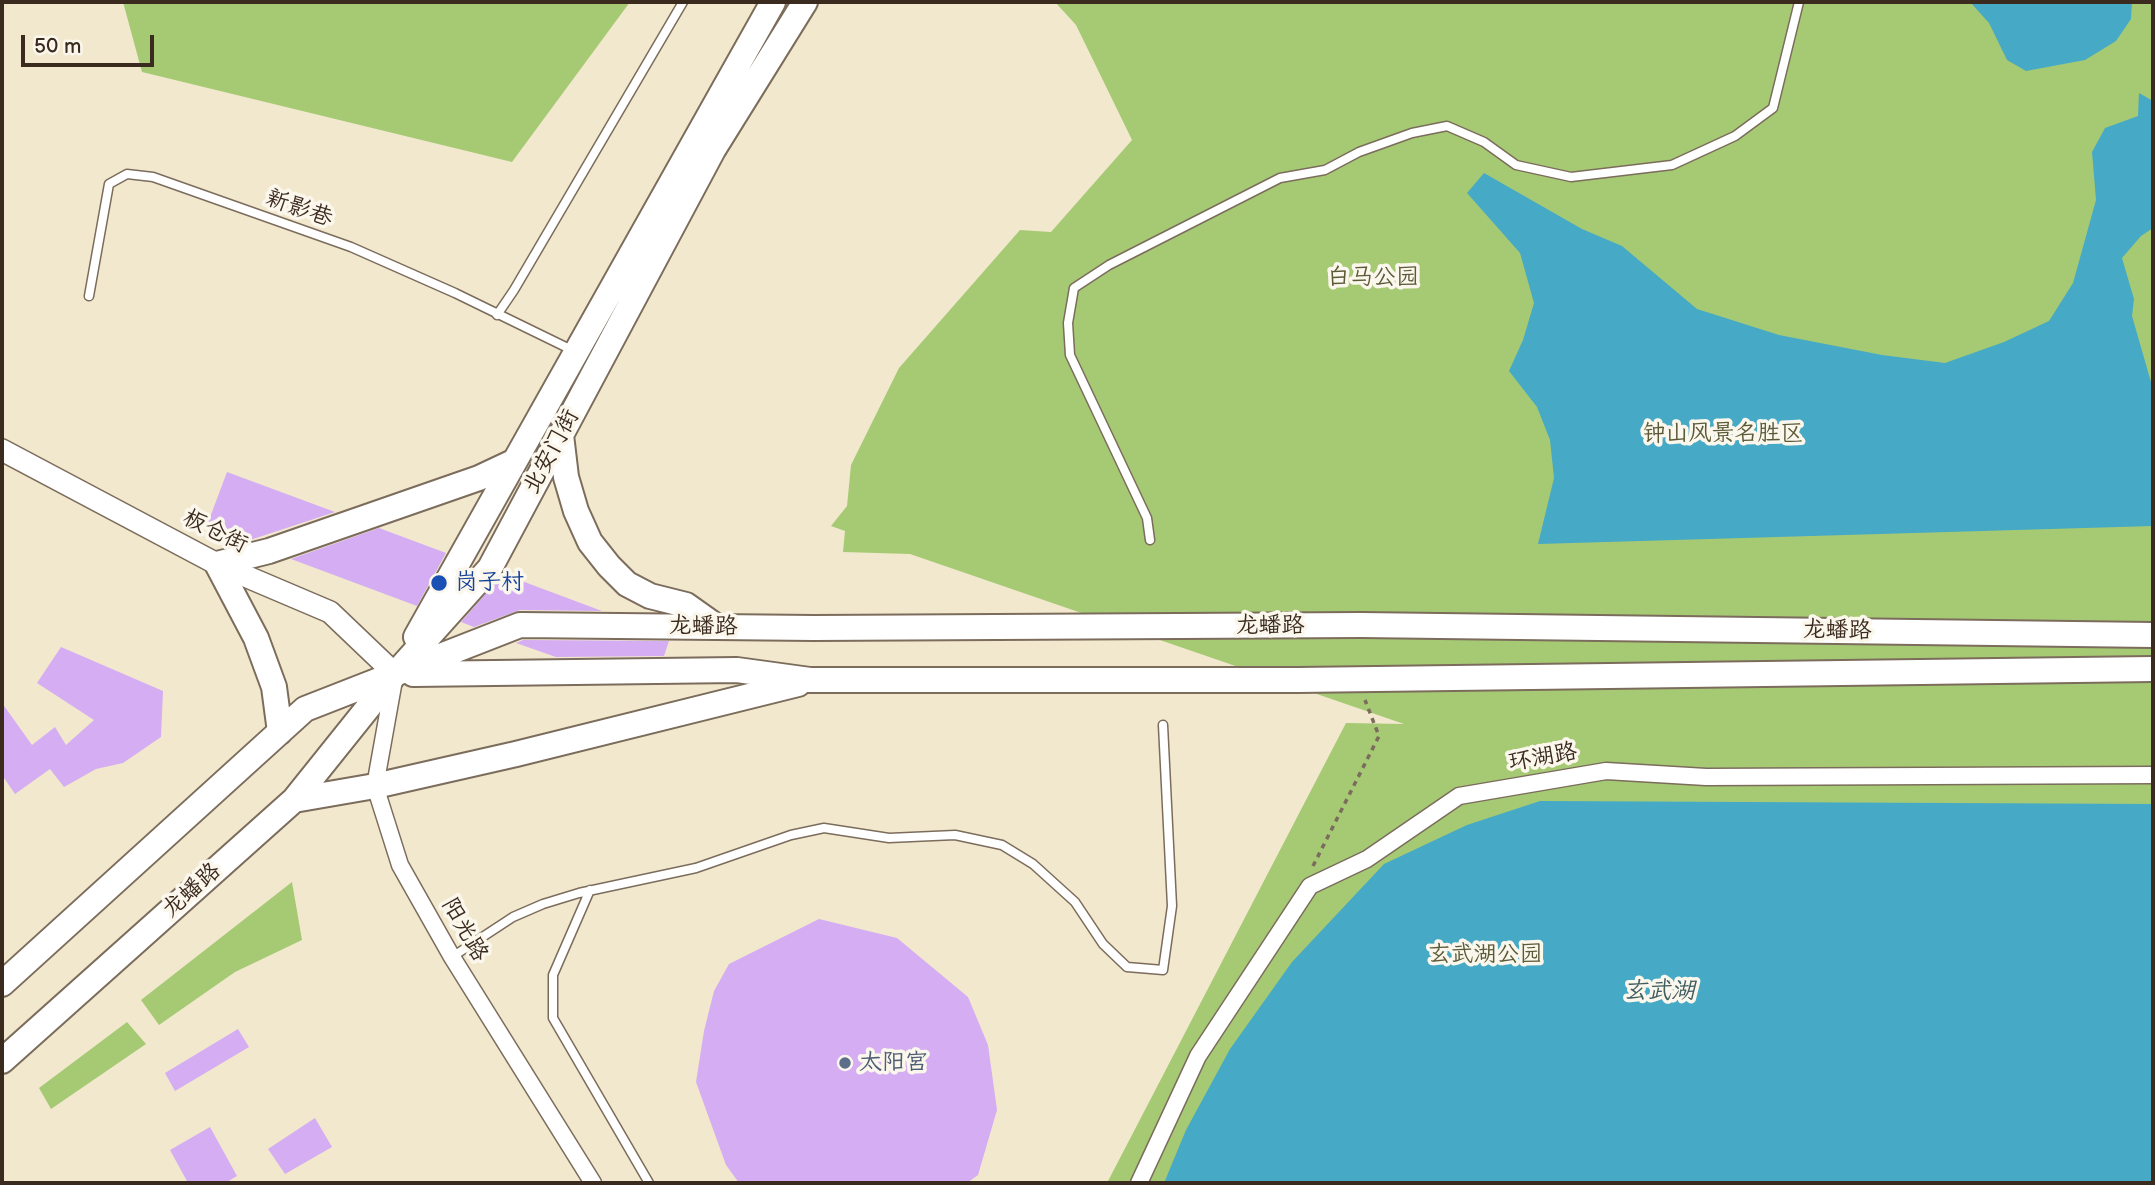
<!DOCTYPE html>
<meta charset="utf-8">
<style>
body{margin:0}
#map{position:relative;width:2155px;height:1185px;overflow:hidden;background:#f2e8ce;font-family:"Balsamiq Sans",sans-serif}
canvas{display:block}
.frame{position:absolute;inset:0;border:4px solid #3b2a1e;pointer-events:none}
.scale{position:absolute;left:21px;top:35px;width:133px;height:32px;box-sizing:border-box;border:4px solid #3b2a1e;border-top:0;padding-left:9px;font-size:21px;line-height:24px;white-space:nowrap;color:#3b2a1e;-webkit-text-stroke:5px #fbf7ec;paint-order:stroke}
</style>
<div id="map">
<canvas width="2155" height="1185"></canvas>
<div class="frame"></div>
<div class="scale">50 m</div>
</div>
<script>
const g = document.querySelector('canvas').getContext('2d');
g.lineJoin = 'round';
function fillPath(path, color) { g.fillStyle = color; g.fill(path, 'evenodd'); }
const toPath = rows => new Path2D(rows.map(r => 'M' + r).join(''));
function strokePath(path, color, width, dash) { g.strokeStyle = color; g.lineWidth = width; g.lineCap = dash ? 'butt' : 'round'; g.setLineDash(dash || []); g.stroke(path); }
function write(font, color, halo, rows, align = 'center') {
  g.font = font + ' "Balsamiq Sans","LXGW WenKai TC",sans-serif'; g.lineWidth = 7; g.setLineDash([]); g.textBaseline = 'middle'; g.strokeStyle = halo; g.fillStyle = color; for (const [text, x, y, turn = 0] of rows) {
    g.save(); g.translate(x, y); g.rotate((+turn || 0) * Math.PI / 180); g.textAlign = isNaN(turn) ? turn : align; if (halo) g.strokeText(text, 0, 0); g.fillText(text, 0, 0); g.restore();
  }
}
fillPath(toPath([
 [123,2,630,2,512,162,142,72],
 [1055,2,2153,2,2153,1183,1107,1183,1346,723,1404,724,910,554,843,552,845,531,831,526,847,506,851,465,899,368,1020,230,1051,232,1132,140,1076,25],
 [292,882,302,940,235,972,159,1025,141,1000],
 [127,1022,146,1044,51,1109,39,1088]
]), '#a6ca74');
fillPath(toPath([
 [1970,2,2132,2,2131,19,2116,41,2085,60,2026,71,2007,60,1989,23],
 [2139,93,2153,101,2153,228,2141,236,2122,258,2134,299,2132,316,2153,389,2153,526,1538,544,1554,478,1550,440,1537,407,1509,371,1523,340,1534,303,1520,253,1467,193,1484,173,1582,229,1622,246,1697,309,1779,335,1882,355,1945,363,2004,342,2049,321,2073,283,2096,200,2092,152,2105,128,2138,116],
 [1540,801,2153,804,2153,1183,1164,1183,1186,1130,1230,1049,1292,962,1384,864,1467,825]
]), '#46a9c5');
fillPath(toPath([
 [227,472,335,512,244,542,206,528],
 [379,528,446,553,417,606,291,559],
 [503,574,602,611,520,610,474,627,461,622],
 [523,640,669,641,664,656,556,657,516,643],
 [61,647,163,691,161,737,123,763,96,769,64,787,50,769,15,794,2,775,2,703,32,745,55,727,66,745,94,720,37,683],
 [819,919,897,938,968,997,988,1045,997,1110,978,1175,967,1183,739,1183,726,1165,696,1082,704,1031,714,991,729,964],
 [238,1029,249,1047,175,1091,165,1073],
 [315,1118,332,1147,285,1174,268,1149],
 [210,1127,237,1176,225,1183,188,1183,170,1150]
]), '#d4adf2');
const service = toPath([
 [89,296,109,184,127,174,153,177,351,247,455,293,574,351],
 [497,315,514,290,683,2],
 [1150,540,1147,518,1070,355,1068,323,1074,288,1109,265,1280,178,1325,170,1359,152,1412,133,1447,126,1484,142,1516,165,1571,177,1672,165,1735,136,1773,108,1799,2],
 [590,890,553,975,553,1018,649,1183],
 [452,957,513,917,543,904,579,893,696,868,791,835,824,828,889,838,955,835,1002,845,1033,864,1075,902,1103,944,1127,967,1163,970,1172,906,1163,725]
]);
const minor = toPath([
 [394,680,375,786,400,865,452,957,593,1183],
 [1139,1183,1198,1056,1310,886,1367,859,1459,796,1606,771,1706,777,2153,775]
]);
const secondary = toPath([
 [2,450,217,564,330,612,395,674]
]);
const primary = toPath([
 [561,435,566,477,576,511,590,542,609,566,627,584,650,596,686,605,717,627],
 [416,637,773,2],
 [413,674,737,670,810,680,1298,680,2153,669],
 [280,732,274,687,256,638,217,564,269,551,479,478,513,462],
 [294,800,375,786,516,754,798,684],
 [2,984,305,709,520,625,814,628,1361,625,2153,635],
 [2,1061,294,800,395,674,490,568,713,150,805,2]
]);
strokePath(service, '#7b6c5c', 11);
strokePath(minor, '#7b6c5c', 19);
strokePath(secondary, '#7b6c5c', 24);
strokePath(primary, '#7b6c5c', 28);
strokePath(toPath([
 [1313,866,1379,736,1365,700]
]), '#7b6c5c', 3.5, [5, 5]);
strokePath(service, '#fff', 8);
strokePath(minor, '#fff', 16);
strokePath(secondary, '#fff', 21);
strokePath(primary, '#fff', 24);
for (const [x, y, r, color] of [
 [439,583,9,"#1a4fb4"],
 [845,1063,7,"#5c6f8a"]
]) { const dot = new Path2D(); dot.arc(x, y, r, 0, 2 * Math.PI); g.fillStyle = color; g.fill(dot); strokePath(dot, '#fbf7ec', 2.5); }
write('23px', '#3b2a1e', '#fbf7ec', [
 ["新影巷",299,209,19],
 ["北安门街",552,452,-62],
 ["板仓街",215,532,26],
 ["龙蟠路",1270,626],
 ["龙蟠路",703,627,1],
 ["龙蟠路",1837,631,1],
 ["环湖路",1543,758,-10],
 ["龙蟠路",192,891,-42],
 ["阳光路",464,930,60]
]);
write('23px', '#5b5a38', '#fbf7ec', [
 ["白马公园",1373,278],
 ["钟山风景名胜区",1723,434],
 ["玄武湖公园",1485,955]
]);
write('23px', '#164399', '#fbf7ec', [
 ["岗子村",455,583]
], 'left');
write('23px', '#4e5e75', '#fbf7ec', [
 ["太阳宫",859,1063]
], 'left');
write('italic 24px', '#3f5d61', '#fbf7ec', [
 ["玄武湖",1659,992]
]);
</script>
